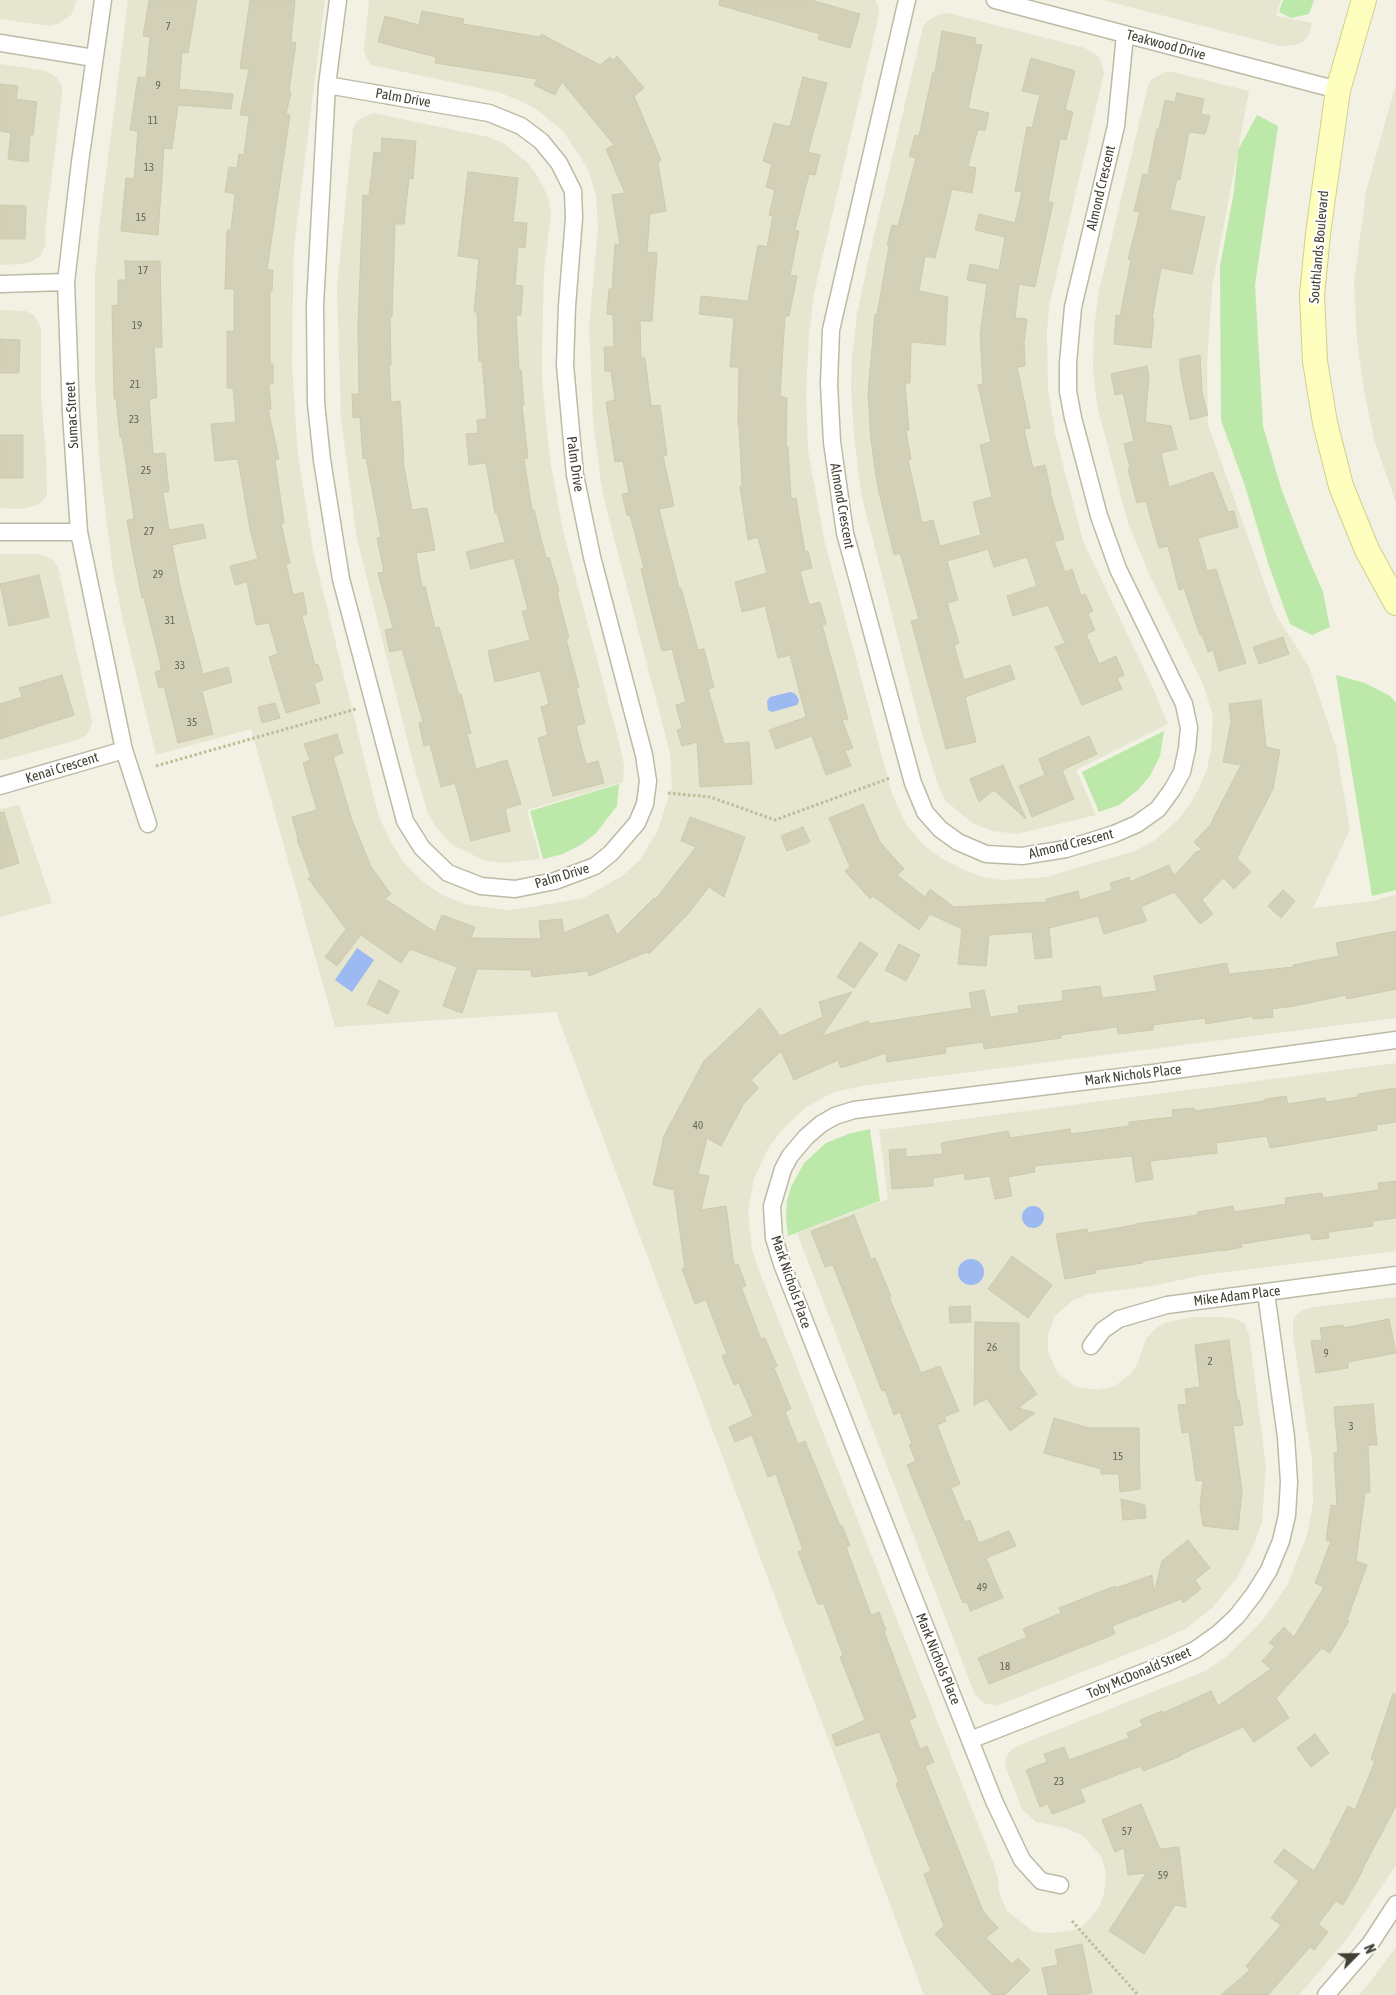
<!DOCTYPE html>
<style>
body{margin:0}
#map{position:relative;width:1396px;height:1995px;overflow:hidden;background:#f2f1e3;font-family:"Asap Condensed",sans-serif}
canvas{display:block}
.north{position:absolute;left:1331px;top:1930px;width:50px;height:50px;-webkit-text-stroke:4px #fff;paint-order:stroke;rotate:67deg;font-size:14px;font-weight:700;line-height:20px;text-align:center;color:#434133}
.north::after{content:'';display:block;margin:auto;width:18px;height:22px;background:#434133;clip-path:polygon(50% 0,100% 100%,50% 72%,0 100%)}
</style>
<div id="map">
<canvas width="1396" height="1995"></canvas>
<div class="north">N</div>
</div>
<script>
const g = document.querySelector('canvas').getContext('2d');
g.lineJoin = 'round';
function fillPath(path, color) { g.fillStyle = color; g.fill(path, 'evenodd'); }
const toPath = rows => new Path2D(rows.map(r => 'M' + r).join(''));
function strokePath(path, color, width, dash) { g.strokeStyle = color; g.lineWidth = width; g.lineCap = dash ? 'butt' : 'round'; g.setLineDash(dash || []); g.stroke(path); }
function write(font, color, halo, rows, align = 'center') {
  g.font = font + ' "Asap Condensed",sans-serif'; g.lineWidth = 4; g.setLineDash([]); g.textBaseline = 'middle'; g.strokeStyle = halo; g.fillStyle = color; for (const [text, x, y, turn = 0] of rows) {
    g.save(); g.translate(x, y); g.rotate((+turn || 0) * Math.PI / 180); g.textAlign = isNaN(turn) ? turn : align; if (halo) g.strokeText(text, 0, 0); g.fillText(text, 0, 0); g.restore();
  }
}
fillPath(toPath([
 [0,0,76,0,74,9,71,15,58,24,50,26,0,19],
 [128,0,325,0,294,246,293,288,292,367,298,455,313,551,373,794,379,817,391,842,404,863,422,881,442,895,465,904,490,908,509,910,532,907,584,898,622,876,640,860,658,830,672,786,670,753,608,515,601,482,593,420,589,326,598,228,596,196,588,169,563,131,537,110,523,102,498,92,371,65,364,52,369,0,875,0,879,8,878,19,814,293,809,334,806,394,808,451,825,543,892,794,906,824,923,845,943,859,964,870,984,877,1005,880,1046,877,1135,851,1154,841,1178,820,1190,804,1199,788,1207,769,1211,751,1213,716,1203,684,1150,576,1128,523,1097,405,1093,368,1094,328,1099,291,1148,86,1152,79,1165,72,1173,72,1249,91,1212,288,1207,365,1208,425,1275,613,1309,667,1336,747,1350,830,1313,908,1373,901,1396,894,1396,1018,867,1085,834,1092,806,1107,783,1129,769,1147,754,1178,748,1212,752,1249,758,1268,994,1865,998,1880,999,1892,1007,1911,1034,1932,1050,1933,1073,1930,1081,1927,1090,1919,1099,1907,1104,1893,1106,1880,1105,1868,1101,1856,1083,1836,1066,1828,1036,1822,1022,1809,1006,1768,1005,1760,1008,1754,1012,1749,1022,1744,1203,1672,1226,1657,1263,1620,1288,1584,1307,1535,1313,1503,1312,1460,1293,1336,1293,1322,1296,1315,1305,1309,1315,1307,1396,1297,1396,1865,1347,1939,1299,1995,924,1995,556,1012,335,1027,251,729,156,755,123,620,113,572,99,458,95,381,95,276,99,229],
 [1103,0,1281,0,1276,16,1312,23,1310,33,1303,42,1293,45,1280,46],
 [948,13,1085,48,1098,56,1101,62,1104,73,1049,306,1047,333,1048,388,1055,434,1083,541,1153,688,1168,724,1076,770,1096,815,1017,834,993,831,972,823,945,800,938,785,922,733,861,493,854,435,851,386,852,357,857,314,870,253,923,27,927,21,934,17,940,14],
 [0,64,46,71,56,77,62,86,62,95,46,221,45,246,40,256,31,262,19,264,0,265],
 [1396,84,1396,503,1374,439,1364,390,1357,341,1354,284,1366,191],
 [373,113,488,137,503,143,528,163,538,177,549,199,551,213,544,271,542,348,542,380,550,460,563,531,619,742,624,766,623,782,527,810,540,859,502,863,483,860,451,844,434,824,427,811,410,751,357,539,341,419,337,288,353,128,358,120],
 [0,310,26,311,34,315,41,328,41,395,46,458,47,495,41,503,31,507,19,509,0,508],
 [0,554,39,554,52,559,58,567,92,722,89,732,84,737,74,741,0,761],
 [19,805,52,903,0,917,0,809],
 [1396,1063,1396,1251,1203,1275,1152,1286,1088,1294,1072,1301,1055,1316,1048,1334,1048,1352,1058,1374,1077,1387,1098,1390,1115,1386,1132,1373,1138,1362,1146,1339,1155,1329,1166,1322,1195,1317,1223,1317,1236,1319,1245,1324,1249,1335,1266,1466,1262,1522,1254,1544,1236,1579,1212,1608,1185,1629,1153,1644,996,1706,984,1703,976,1696,972,1687,797,1233,888,1199,879,1130],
 [1396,1947,1396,1995,1359,1995,1370,1982]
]), '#e6e5d0');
fillPath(toPath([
 [1283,0,1314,0,1309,14,1291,18,1279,12],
 [1257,115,1278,126,1255,285,1263,426,1281,488,1304,548,1323,592,1330,627,1312,635,1290,624,1269,566,1245,486,1221,420,1220,266,1234,191,1238,150],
 [1336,675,1365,683,1390,696,1396,703,1396,890,1372,896],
 [1164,731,1160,756,1150,776,1138,790,1119,805,1099,812,1082,772],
 [619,784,617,806,596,833,582,844,563,854,543,859,530,811],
 [870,1129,880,1201,788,1236,786,1218,787,1201,791,1187,804,1163,826,1143,848,1134]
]), '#bce8aa');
fillPath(toPath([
 [790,692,794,693,797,696,799,701,797,705,772,712,768,710,767,701,770,697],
 [357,948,374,960,352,992,335,980],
 '1022 1217a11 11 0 1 1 22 0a11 11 0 1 1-22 0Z',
 '958 1272a13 13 0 1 1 26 0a13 13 0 1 1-26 0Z'
]), '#9cb9f1');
const building = toPath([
 [149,0,197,0,188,53,182,52,179,89,233,94,231,109,178,105,172,149,164,148,158,235,121,231,126,178,134,179,138,131,130,130,138,77,146,78,150,37,143,36,149,0],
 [250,0,295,0,291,42,296,43,289,91,291,92,286,114,290,115,267,270,273,270,272,291,270,290,270,364,273,364,273,384,269,384,271,409,268,409,279,459,275,460,284,523,281,523,290,563,286,564,293,595,303,592,307,614,302,616,315,665,318,664,323,680,314,683,320,703,286,713,269,657,278,654,269,623,256,625,247,582,235,585,230,566,258,559,250,529,238,459,215,461,211,424,236,422,233,388,227,388,227,331,234,331,234,289,225,289,227,230,231,230,235,194,225,192,229,167,237,168,239,154,244,155,249,116,240,115,249,69,240,68,250,0],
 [720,0,811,0,860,14,850,48,818,39,820,34,719,5,720,0],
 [422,11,464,19,463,24,540,37,541,34,600,65,610,57,613,60,617,56,644,88,634,96,661,160,658,162,666,211,650,214,647,252,657,253,652,321,640,321,641,358,645,358,651,406,660,405,667,455,663,456,674,506,659,509,679,588,681,588,698,650,704,649,714,687,708,689,724,744,749,742,752,784,700,787,697,742,682,746,677,730,682,728,676,705,686,702,672,649,662,651,652,614,641,569,644,568,630,515,627,515,622,494,629,493,623,461,615,462,606,402,615,400,611,371,605,371,604,347,614,347,613,315,607,314,609,289,612,289,615,244,620,245,612,195,625,193,606,149,614,145,562,82,555,95,534,85,537,79,435,63,436,57,378,42,385,16,419,25,422,11],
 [942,31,976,38,975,44,982,45,968,108,989,113,985,131,978,129,968,166,976,168,972,193,952,189,935,258,925,256,919,291,948,297,945,345,911,342,910,383,905,383,909,430,906,431,911,459,908,460,922,523,933,520,940,546,981,535,973,502,992,497,980,445,991,442,978,385,983,384,980,335,987,284,967,280,970,264,999,270,1005,237,975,230,979,214,1015,223,1022,192,1015,191,1027,127,1032,128,1040,95,1022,91,1031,58,1075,71,1065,110,1073,112,1066,140,1060,139,1048,201,1053,203,1035,287,1019,284,1015,318,1027,319,1024,343,1025,366,1017,367,1030,428,1024,429,1033,468,1045,465,1051,492,1050,492,1064,539,1054,542,1065,572,1072,569,1081,596,1085,594,1093,611,1088,614,1095,630,1086,634,1099,664,1116,656,1124,675,1117,678,1122,689,1082,705,1055,647,1065,643,1048,605,1013,616,1007,596,1037,586,1027,557,994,567,988,549,947,561,958,600,947,603,959,643,954,645,964,680,1010,665,1015,679,965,697,976,742,946,749,911,621,919,619,900,553,894,555,877,483,871,440,868,393,875,314,877,315,889,246,887,245,892,225,898,226,916,158,909,156,915,135,919,136,933,72,935,72,942,31],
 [803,77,827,83,808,152,820,155,815,175,809,174,795,230,799,231,790,275,797,276,789,316,785,316,780,396,787,398,786,447,788,447,791,499,796,498,805,552,808,551,812,568,800,571,809,605,820,602,826,624,822,625,848,719,842,720,853,748,845,751,851,766,826,775,812,736,776,749,769,730,806,717,790,655,778,658,765,606,742,612,735,582,767,573,758,537,748,540,740,486,742,485,739,425,738,425,739,367,730,367,734,318,699,314,701,296,748,301,758,245,767,247,773,216,769,215,775,190,766,187,772,164,763,161,774,123,790,127,803,77],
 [0,84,18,86,16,99,37,102,33,135,30,135,28,162,8,159,11,133,0,131,0,84],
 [1177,93,1204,99,1201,114,1210,116,1205,134,1189,132,1180,180,1177,179,1170,210,1205,217,1192,274,1161,268,1152,319,1154,319,1151,348,1114,344,1116,315,1120,316,1131,260,1128,259,1140,212,1134,211,1143,174,1148,175,1157,129,1159,129,1165,100,1175,102,1177,93],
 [382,138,416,141,413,179,409,178,404,224,395,224,392,317,390,317,391,365,389,365,391,402,400,401,404,461,403,461,412,510,427,508,435,550,416,553,422,587,425,586,435,628,439,627,459,695,461,694,471,733,467,734,476,769,507,760,521,804,505,809,510,831,471,841,455,783,441,787,430,744,424,746,419,723,423,722,402,649,390,652,385,630,393,628,378,573,384,572,377,538,381,537,366,458,363,459,360,417,353,418,352,394,359,394,358,326,363,195,369,196,374,152,381,153,382,138],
 [468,172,518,178,513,222,527,223,525,248,518,247,515,285,523,286,521,315,516,315,519,370,521,370,524,405,522,405,528,458,524,459,532,510,534,510,546,558,549,557,559,591,557,592,569,638,566,639,579,687,576,688,585,723,576,726,586,764,598,761,604,783,553,796,538,738,548,735,541,707,549,704,540,671,495,682,488,651,530,640,522,611,528,610,514,558,471,569,466,552,505,542,497,512,495,513,486,463,469,465,466,434,478,433,477,420,487,419,482,361,479,361,477,312,474,312,479,259,458,256,468,172],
 [0,205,26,206,25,239,0,239,0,205],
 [125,261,160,261,162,347,154,347,157,398,149,399,153,454,165,453,169,492,163,492,169,530,203,524,206,538,172,545,180,586,203,674,228,667,232,682,202,691,213,734,178,743,164,686,159,688,155,672,161,670,160,662,144,598,142,598,132,549,127,520,134,519,122,437,120,437,116,398,114,399,112,306,118,305,118,280,126,280,125,261],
 [0,339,20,340,19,373,0,373,0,339],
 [1200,355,1202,392,1208,415,1190,420,1180,371,1180,359,1200,355],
 [1147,366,1149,377,1145,422,1171,426,1177,449,1161,453,1169,487,1213,472,1228,512,1234,511,1238,527,1198,538,1207,571,1216,569,1246,663,1219,671,1213,650,1208,652,1202,634,1200,635,1184,588,1179,590,1168,546,1159,548,1146,501,1137,503,1128,469,1130,468,1124,444,1134,441,1123,393,1115,395,1111,374,1147,366],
 [0,435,23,435,23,478,0,478,0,435],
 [39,575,49,617,9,626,0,584,39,575],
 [1283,637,1289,654,1259,664,1253,647,1283,637],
 [62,675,74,715,0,739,0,704,22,697,19,688,62,675],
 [1261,700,1266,747,1280,750,1273,789,1237,858,1251,872,1234,889,1223,878,1202,900,1213,914,1200,924,1174,892,1141,907,1147,921,1104,934,1098,916,1049,928,1052,957,1035,959,1032,932,989,935,986,966,958,964,962,929,930,914,919,930,873,896,870,899,845,871,850,867,829,818,863,804,880,842,904,869,897,875,925,897,930,889,954,907,1047,902,1046,899,1078,891,1080,900,1112,890,1110,883,1129,877,1130,882,1169,865,1174,876,1196,852,1202,850,1194,842,1210,825,1241,765,1223,762,1231,722,1229,704,1261,700],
 [275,703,280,718,262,723,258,707,275,703],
 [337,734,343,753,333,757,352,820,371,867,391,894,385,899,435,932,442,915,475,927,471,938,541,939,539,921,562,919,564,933,608,914,617,935,654,898,655,900,696,847,681,841,690,817,745,837,724,897,709,887,687,915,649,954,647,952,589,976,587,971,532,977,531,970,477,969,462,1013,443,1006,457,967,410,949,401,963,361,935,337,966,325,957,346,929,308,878,311,877,297,839,298,838,292,817,317,810,303,763,310,760,304,744,337,734],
 [1089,736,1097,754,1062,770,1074,799,1032,817,1019,786,1045,775,1039,759,1089,736],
 [1003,765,1026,819,994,790,979,802,970,779,1003,765],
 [4,812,19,863,0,869,0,813,4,812],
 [803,827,810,842,787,851,781,836,803,827],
 [1283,890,1295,901,1281,918,1268,906,1283,890],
 [1396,931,1396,989,1347,999,1346,995,1294,1006,1272,1009,1273,1017,1253,1019,1253,1016,1206,1024,1205,1018,1153,1025,1153,1030,1118,1034,1117,1027,1061,1035,1061,1038,984,1049,983,1042,945,1047,946,1053,887,1062,886,1053,841,1068,838,1060,794,1080,781,1051,751,1080,759,1088,744,1103,721,1146,707,1138,698,1174,709,1176,701,1210,726,1206,734,1266,738,1264,746,1286,741,1287,761,1339,765,1338,777,1366,774,1368,791,1409,785,1412,798,1444,805,1441,840,1526,842,1525,850,1546,846,1547,871,1615,879,1612,886,1630,884,1631,916,1717,909,1720,920,1749,927,1746,934,1762,925,1766,983,1911,998,1928,986,1938,1012,1964,1018,1958,1030,1970,1005,1995,992,1995,935,1934,944,1926,924,1874,931,1871,896,1784,899,1782,879,1732,836,1746,832,1735,865,1720,840,1657,843,1655,824,1604,818,1604,798,1552,803,1550,776,1474,768,1477,752,1435,735,1442,729,1427,753,1416,739,1383,734,1385,722,1356,727,1354,706,1300,695,1304,682,1269,685,1268,674,1190,653,1185,664,1136,704,1061,760,1008,780,1036,823,1017,819,1002,852,992,822,1036,868,1021,869,1024,972,1008,969,993,984,990,990,1017,1019,1013,1018,1006,1063,1001,1062,991,1100,986,1102,998,1157,991,1154,976,1227,963,1229,974,1293,967,1293,965,1339,956,1336,943,1396,931],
 [860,942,878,954,854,988,837,977,860,942],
 [899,944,920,955,906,981,885,970,899,944],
 [379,980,399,991,388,1014,367,1004,379,980],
 [1396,1088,1396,1122,1376,1125,1377,1130,1270,1148,1267,1136,1216,1143,1217,1153,1150,1161,1153,1179,1136,1182,1132,1156,1034,1166,1035,1172,1008,1177,1012,1196,995,1199,990,1176,965,1180,964,1173,933,1178,933,1186,892,1189,889,1150,906,1149,906,1157,943,1154,941,1143,1008,1131,1010,1138,1070,1129,1071,1134,1129,1126,1129,1122,1173,1117,1172,1110,1194,1108,1195,1111,1265,1101,1265,1099,1286,1096,1288,1104,1325,1098,1326,1102,1358,1097,1358,1094,1396,1088],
 [1396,1181,1396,1218,1373,1221,1373,1226,1328,1232,1329,1238,1312,1240,1310,1233,1241,1244,1242,1247,1223,1251,1223,1250,1143,1261,1143,1263,1095,1270,1096,1273,1065,1279,1056,1234,1087,1229,1088,1233,1135,1225,1135,1224,1198,1215,1197,1212,1233,1206,1234,1212,1286,1204,1285,1198,1322,1193,1323,1198,1379,1190,1378,1183,1396,1181],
 [854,1215,871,1259,875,1258,891,1296,889,1297,921,1373,940,1366,959,1411,944,1417,946,1421,937,1425,960,1484,951,1488,965,1522,970,1520,979,1543,1009,1531,1016,1546,986,1558,1003,1598,970,1611,967,1602,963,1603,907,1465,916,1461,909,1445,912,1444,900,1412,894,1415,885,1390,882,1391,833,1265,825,1267,811,1231,854,1215],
 [1012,1256,1052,1285,1028,1318,988,1289,1012,1256],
 [970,1306,971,1322,950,1323,949,1307,970,1306],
 [1389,1319,1396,1353,1348,1362,1348,1368,1316,1373,1311,1341,1322,1340,1320,1328,1343,1325,1343,1328,1389,1319],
 [975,1322,1019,1323,1019,1369,1037,1394,1018,1408,1035,1413,1010,1431,987,1399,974,1405,975,1322],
 [1229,1340,1237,1400,1239,1400,1243,1425,1233,1426,1242,1491,1238,1530,1203,1526,1200,1506,1203,1480,1196,1481,1189,1432,1182,1433,1178,1405,1187,1404,1185,1389,1200,1387,1195,1345,1229,1340],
 [1373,1404,1377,1445,1368,1445,1370,1492,1365,1493,1356,1561,1367,1565,1347,1620,1349,1621,1330,1653,1322,1648,1276,1698,1289,1718,1254,1742,1243,1727,1180,1755,1181,1756,1143,1771,1141,1766,1080,1789,1085,1802,1052,1814,1048,1804,1040,1807,1026,1770,1047,1762,1044,1754,1064,1747,1069,1760,1129,1738,1127,1733,1143,1726,1140,1720,1162,1711,1163,1713,1211,1691,1218,1706,1271,1669,1262,1661,1275,1647,1269,1643,1284,1627,1294,1637,1324,1587,1315,1583,1331,1541,1326,1540,1331,1505,1337,1506,1334,1453,1338,1452,1334,1407,1373,1404],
 [1054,1418,1089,1428,1139,1428,1140,1489,1120,1492,1119,1474,1101,1474,1101,1469,1044,1453,1054,1418],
 [1121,1499,1145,1505,1146,1518,1123,1520,1121,1499],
 [1188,1540,1210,1568,1195,1580,1201,1589,1183,1603,1181,1599,1112,1626,1115,1634,989,1684,978,1658,1027,1637,1023,1629,1061,1613,1059,1608,1115,1586,1116,1588,1152,1575,1154,1593,1162,1561,1188,1540],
 [1393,1694,1396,1694,1396,1806,1362,1870,1363,1870,1343,1905,1336,1901,1318,1924,1328,1932,1314,1950,1310,1947,1268,1995,1221,1995,1250,1970,1246,1966,1281,1925,1271,1918,1299,1881,1274,1862,1284,1849,1314,1871,1332,1840,1330,1840,1348,1806,1355,1810,1375,1761,1371,1759,1393,1694],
 [1315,1734,1329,1753,1311,1767,1297,1748,1315,1734],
 [1141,1804,1160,1849,1179,1847,1186,1907,1175,1905,1144,1954,1109,1931,1146,1873,1128,1875,1124,1848,1115,1852,1102,1820,1141,1804],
 [1082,1944,1092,1993,1081,1995,1048,1995,1042,1968,1058,1965,1055,1950,1082,1944]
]);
fillPath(building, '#d3d0b8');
strokePath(building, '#cecaab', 1);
const street = toPath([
 [103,0,80,162,66,282,71,413,79,532,124,750,148,824],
 [907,0,831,330,829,384,832,442,845,533,913,783,925,812,940,829,958,842,986,854,1022,856,1066,849,1114,834,1137,824,1158,809,1172,790,1182,772,1187,749,1189,728,1184,704,1118,569,1099,516,1073,418,1068,391,1068,363,1073,307,1116,126,1125,35],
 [995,0,1338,90],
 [0,43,94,58],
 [327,85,315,305,316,403,322,460,341,579,405,821,422,848,448,873,481,886,515,889,555,881,595,866,611,853,637,823,645,804,648,781,644,755,592,557,575,475,565,365,567,306,574,218,573,191,559,163,541,141,521,126,489,113,327,85,338,0],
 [0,284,66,282],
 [0,532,79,532],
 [0,786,124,750],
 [1091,1346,1103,1330,1119,1319,1167,1305,1396,1275],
 [970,1740,1167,1663,1195,1650,1219,1633,1237,1616,1254,1594,1269,1570,1281,1541,1287,1515,1289,1482,1286,1437,1266,1293],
 [1060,1885,1041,1881,1022,1860,994,1801,782,1264,774,1238,772,1206,783,1169,790,1156,806,1137,821,1124,835,1116,854,1110,1153,1073,1396,1040],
 [1326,1995,1370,1944,1396,1904]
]);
const secondary = toPath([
 [1364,0,1338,90,1318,234,1312,295,1315,361,1325,423,1341,486,1367,550,1396,603]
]);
strokePath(street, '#bdbba5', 19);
strokePath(secondary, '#d0cf8f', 26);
strokePath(toPath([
 [156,766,356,709],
 [668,793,710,797,775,820,890,778],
 [1072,1921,1138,1995]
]), '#bfbb96', 3, [2.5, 2.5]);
strokePath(street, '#fff', 16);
strokePath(secondary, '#feffbf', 24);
write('11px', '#676554', null, [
 ["7",168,27],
 ["9",158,86],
 ["11",153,121],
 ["13",149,168],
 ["15",141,218],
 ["17",143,271],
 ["19",137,326],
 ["21",135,385],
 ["23",134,420],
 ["25",146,471],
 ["27",149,532],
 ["29",158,575],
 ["31",170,621],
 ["33",180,666],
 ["35",192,723],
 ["40",698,1126],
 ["26",992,1348],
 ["9",1326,1354],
 ["2",1210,1362],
 ["3",1351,1427],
 ["15",1118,1457],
 ["49",982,1588],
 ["18",1005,1667],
 ["23",1059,1782],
 ["57",1127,1832],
 ["59",1163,1876]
]);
write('14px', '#434133', '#fff', [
 ["Teakwood Drive",1166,45,15],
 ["Palm Drive",403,98,10],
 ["Almond Crescent",1101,188,-77],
 ["Southlands Boulevard",1319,247,-85],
 ["Sumac Street",72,415,-93],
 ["Palm Drive",575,464,82],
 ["Almond Crescent",842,506,80],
 ["Kenai Crescent",62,768,-17],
 ["Almond Crescent",1071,844,-14],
 ["Palm Drive",562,876,-17],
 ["Mark Nichols Place",1133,1075,-7],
 ["Mark Nichols Place",791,1282,71],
 ["Mike Adam Place",1237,1296,-7],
 ["Mark Nichols Place",938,1659,68],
 ["Toby McDonald Street",1139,1673,-23]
]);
</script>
